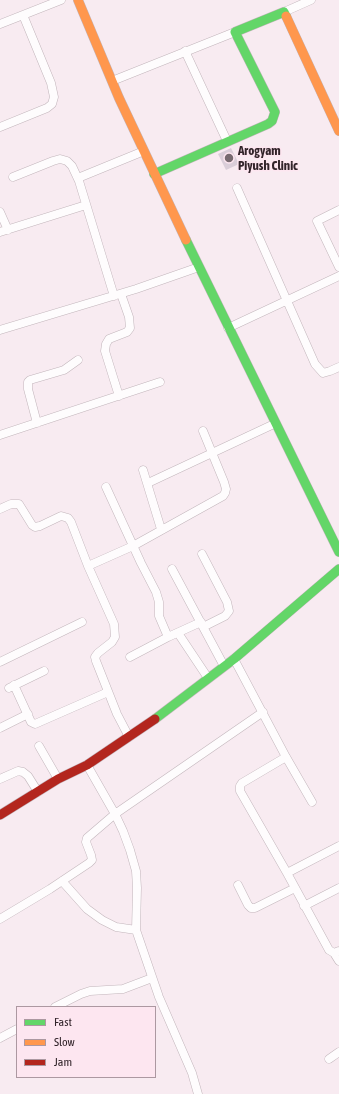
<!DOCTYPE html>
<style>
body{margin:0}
#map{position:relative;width:339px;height:1094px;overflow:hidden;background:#f8ebf1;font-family:"Asap Condensed",sans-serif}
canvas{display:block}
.legend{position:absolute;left:16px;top:1006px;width:140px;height:72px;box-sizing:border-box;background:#fde6f0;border:1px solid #ac98a1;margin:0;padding:5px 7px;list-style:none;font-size:12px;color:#32242a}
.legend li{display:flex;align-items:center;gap:8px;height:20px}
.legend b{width:20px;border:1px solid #ac98a1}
</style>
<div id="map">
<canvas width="339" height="1094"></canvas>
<ul class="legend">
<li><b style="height:5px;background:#63d668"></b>Fast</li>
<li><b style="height:5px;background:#ff974d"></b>Slow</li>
<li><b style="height:5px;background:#b3261e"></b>Jam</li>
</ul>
</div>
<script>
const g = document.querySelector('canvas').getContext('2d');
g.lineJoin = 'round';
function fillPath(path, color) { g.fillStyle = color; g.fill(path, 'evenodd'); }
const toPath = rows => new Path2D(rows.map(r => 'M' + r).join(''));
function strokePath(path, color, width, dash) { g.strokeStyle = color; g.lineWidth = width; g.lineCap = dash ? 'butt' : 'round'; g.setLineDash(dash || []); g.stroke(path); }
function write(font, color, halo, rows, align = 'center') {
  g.font = font + ' "Asap Condensed",sans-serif'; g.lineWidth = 3; g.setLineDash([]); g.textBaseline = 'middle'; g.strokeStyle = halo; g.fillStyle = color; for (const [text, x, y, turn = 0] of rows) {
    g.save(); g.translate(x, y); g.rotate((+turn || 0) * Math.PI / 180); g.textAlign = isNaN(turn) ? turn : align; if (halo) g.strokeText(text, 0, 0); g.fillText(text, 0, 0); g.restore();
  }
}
fillPath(toPath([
 [231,148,239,164,226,170,218,154]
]), '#daced9');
const street = toPath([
 [284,12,311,0],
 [0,24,61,0],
 [185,51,227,141],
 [112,81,235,32],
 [0,127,47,108,52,104,54,97,51,83,23,15],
 [13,177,53,161,60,159,67,161,72,166,79,181,114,296],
 [78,178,144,151],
 [237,188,315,364,323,373,330,371,339,367],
 [339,210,317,221,339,267],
 [0,212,8,230],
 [0,232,86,205],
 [228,328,339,276],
 [0,330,136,289,199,267],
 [119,396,105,351,106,344,109,339,127,332,130,328,129,317,121,294],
 [37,423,28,389,28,382,30,380,64,370,78,360],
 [0,435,160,382],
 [143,470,161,529],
 [148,483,274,424],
 [106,487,141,563,156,592,159,602,159,616,168,637],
 [0,509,11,504,19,504,32,525,35,527,40,526,61,516,68,518,71,522,88,566,114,624,115,637,112,642,98,653,95,657,96,661,117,714,129,737],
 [202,554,227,602,229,611,225,616,203,627],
 [88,566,133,546,223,496,225,493,226,489,224,482,203,431],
 [172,569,224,666],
 [178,633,208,678],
 [130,657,168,637,201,622],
 [234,659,286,757,312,802],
 [0,662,82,622],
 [14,685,31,722,35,724,108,692],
 [9,688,44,671],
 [0,728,28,714],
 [39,746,58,779],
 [286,757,242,783,240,786,240,791,287,873,329,950,334,953,339,951],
 [87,765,115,814,123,831,130,850,136,871,137,888,136,930,159,997,192,1073,198,1094],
 [0,779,18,771,23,772,28,776,38,792],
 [287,873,339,846],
 [62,881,87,909,102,920,116,927,136,930],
 [238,885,248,905,251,908,255,908,295,888],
 [304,906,339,888],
 [0,919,50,889,89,863,92,860,91,855,86,842,87,838,115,814,263,712],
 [334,953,339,961],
 [55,1007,81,994,90,991,123,989,152,978],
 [0,1038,17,1029],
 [329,1059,339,1052]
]);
const fast = toPath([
 [154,174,268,124,272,121,275,112,235,32,284,12,286,16],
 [186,240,339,552],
 [155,719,234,659,339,569]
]);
const slow = toPath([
 [78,0,119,98,186,240],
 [286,16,339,131]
]);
const jam = toPath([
 [0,815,58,779,87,765,155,719]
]);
strokePath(street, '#c2b5bb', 9);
strokePath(fast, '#c2b5bb', 10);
strokePath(slow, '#c2b5bb', 10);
strokePath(jam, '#c2b5bb', 10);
strokePath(street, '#fefcfd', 8);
strokePath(fast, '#63d668', 9);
strokePath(slow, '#ff974d', 9);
strokePath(jam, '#b3261e', 9);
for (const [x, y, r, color] of [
 [229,158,5,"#776a70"]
]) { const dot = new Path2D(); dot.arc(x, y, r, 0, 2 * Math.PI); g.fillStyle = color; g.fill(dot); strokePath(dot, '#fde6f0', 1.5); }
write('bold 13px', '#32242a', '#fde6f0', [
 ["Arogyam",238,151],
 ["Piyush Clinic",238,166]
], 'left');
</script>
